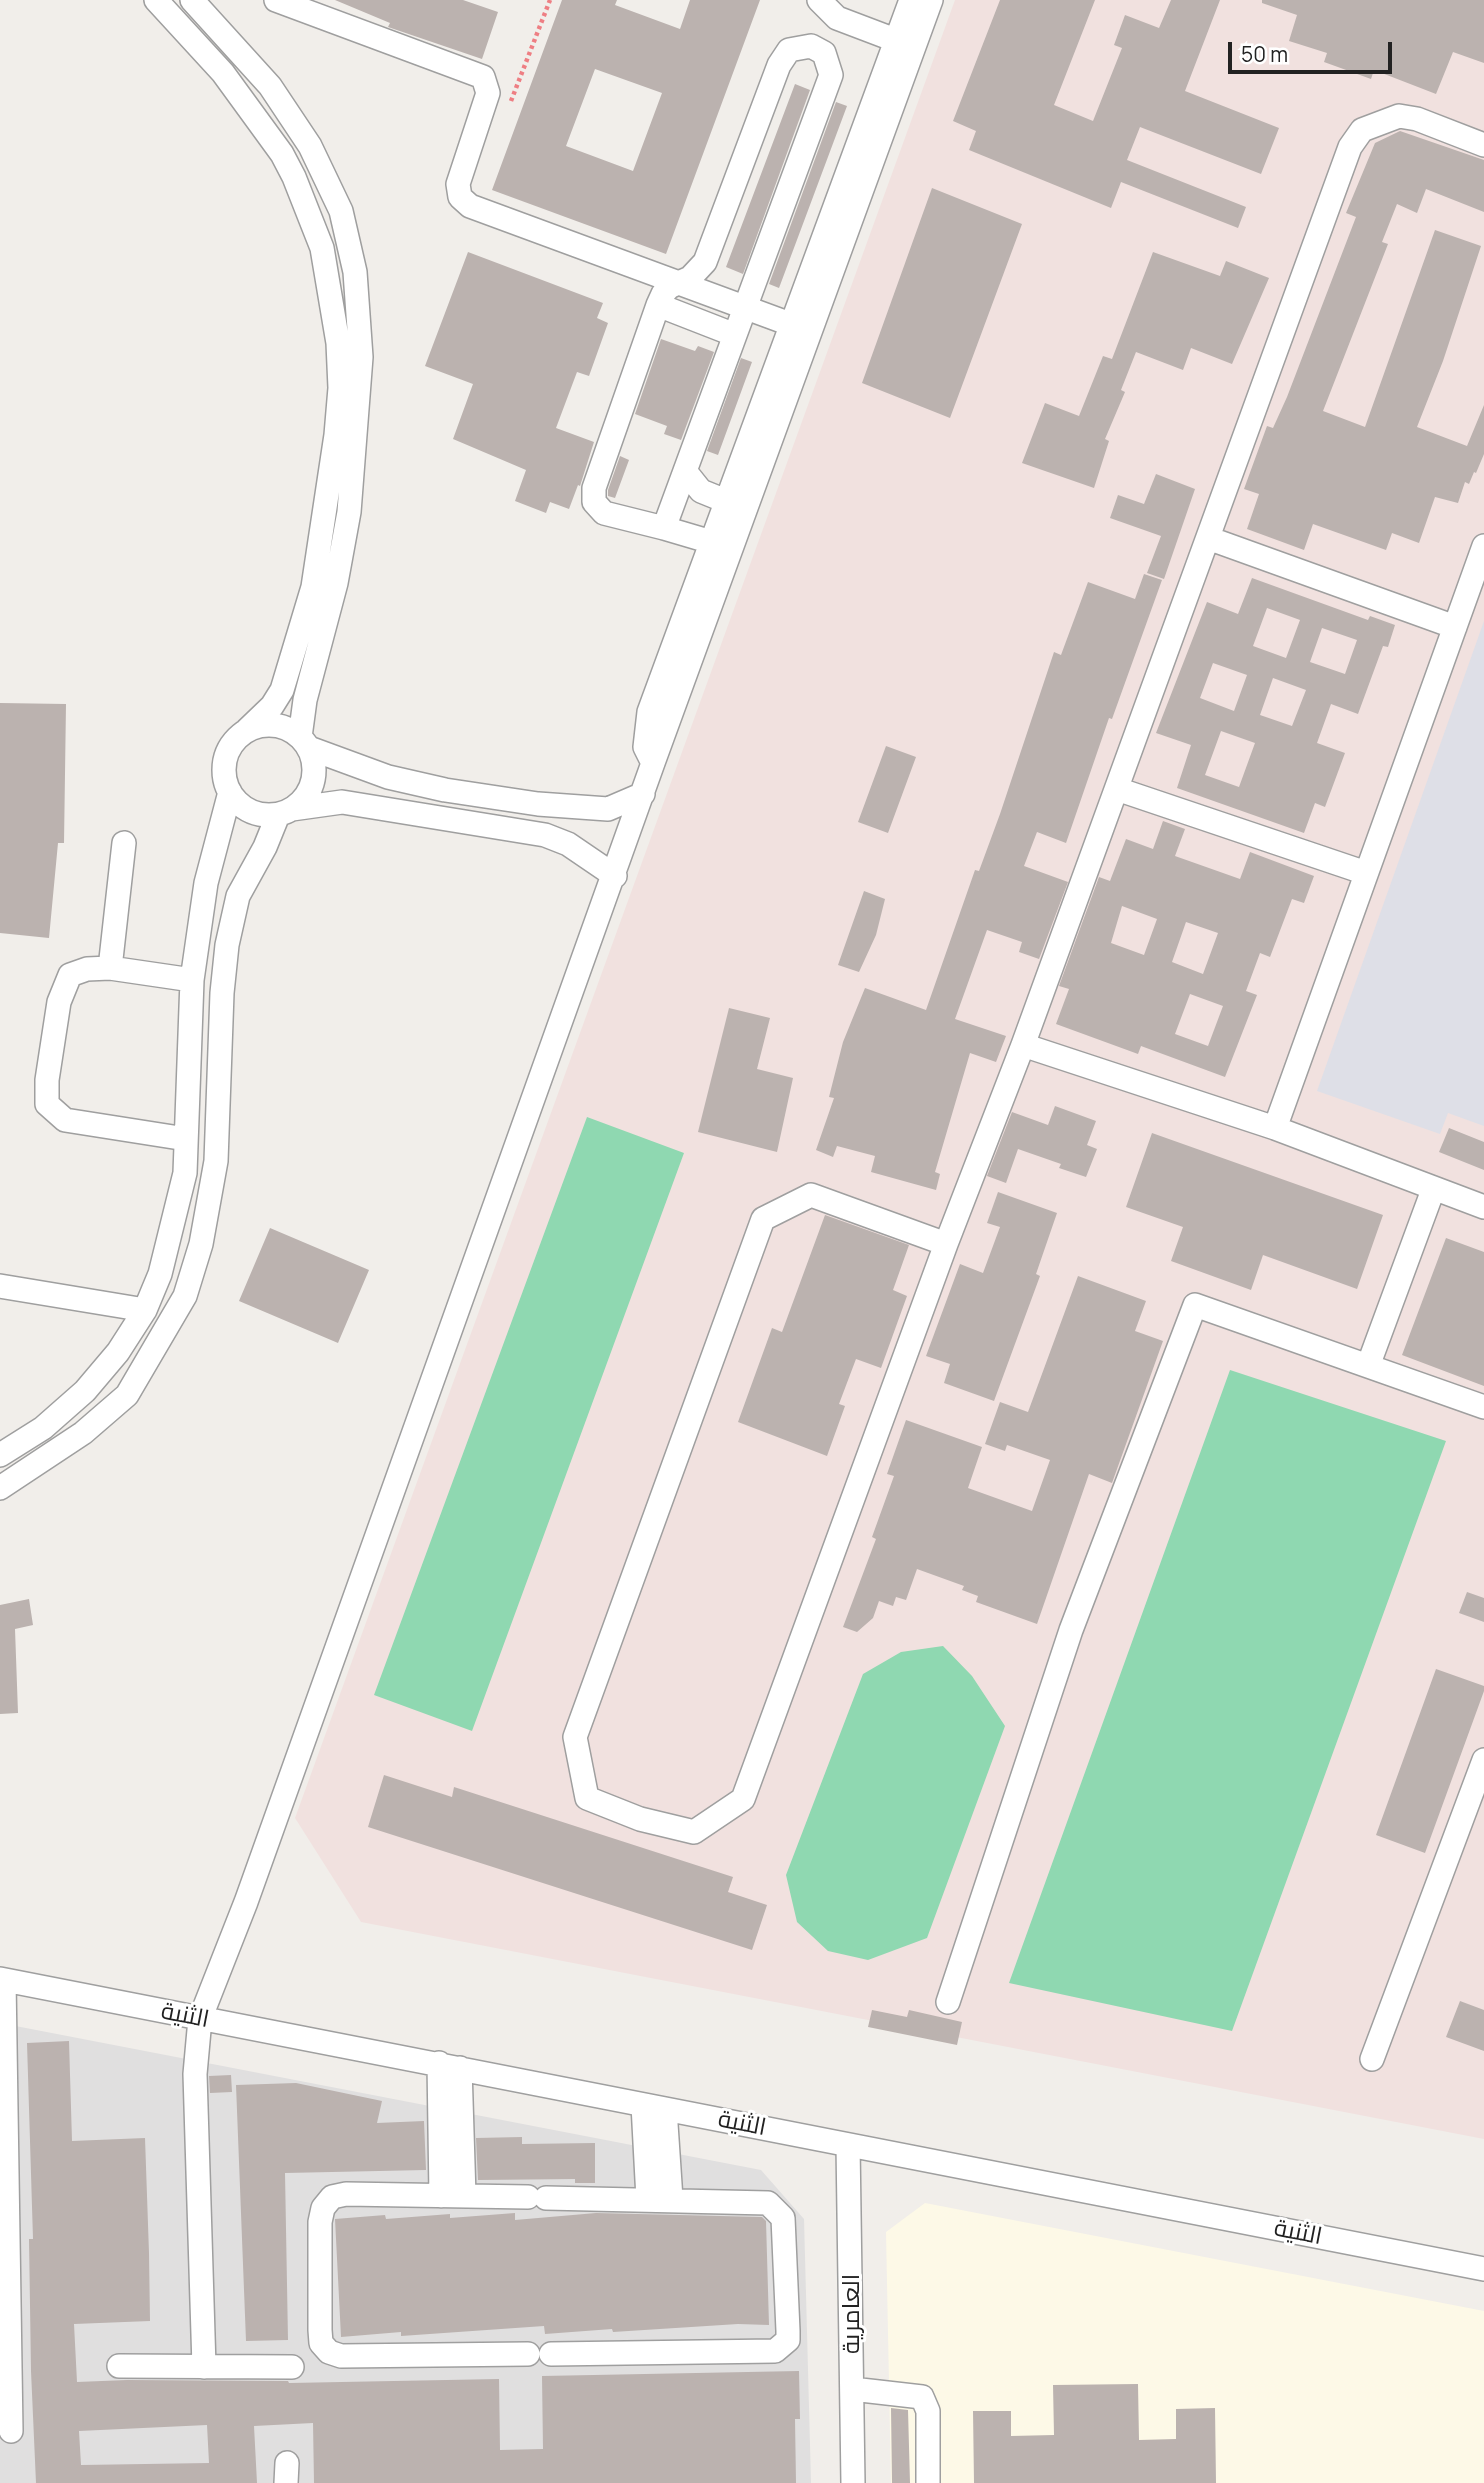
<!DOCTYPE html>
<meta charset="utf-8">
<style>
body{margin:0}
#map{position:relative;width:1484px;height:2483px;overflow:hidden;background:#f1eeea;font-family:Manrope,sans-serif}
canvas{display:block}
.scale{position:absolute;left:1228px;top:42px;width:164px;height:32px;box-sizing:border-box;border:4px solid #222;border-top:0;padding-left:9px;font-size:21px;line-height:24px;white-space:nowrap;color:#222;-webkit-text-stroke:5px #fff;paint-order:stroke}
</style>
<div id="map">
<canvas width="1484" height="2483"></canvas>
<div class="scale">50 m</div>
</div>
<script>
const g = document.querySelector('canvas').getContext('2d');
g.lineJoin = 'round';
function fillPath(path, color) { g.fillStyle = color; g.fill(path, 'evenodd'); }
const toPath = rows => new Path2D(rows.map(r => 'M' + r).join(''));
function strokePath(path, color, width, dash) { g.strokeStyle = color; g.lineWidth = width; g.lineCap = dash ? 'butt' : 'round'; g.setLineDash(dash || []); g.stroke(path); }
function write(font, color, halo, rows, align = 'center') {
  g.font = font + ' Manrope,Cairo,sans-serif'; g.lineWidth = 6; g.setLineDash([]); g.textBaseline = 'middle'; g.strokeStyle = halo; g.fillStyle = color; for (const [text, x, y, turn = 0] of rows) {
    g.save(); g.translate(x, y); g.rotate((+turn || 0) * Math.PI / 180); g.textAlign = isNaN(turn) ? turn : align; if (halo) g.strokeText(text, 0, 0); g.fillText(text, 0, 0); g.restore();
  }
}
fillPath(toPath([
 [0,2023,761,2170,804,2219,811,2483,0,2483]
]), '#e0dfdf');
fillPath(toPath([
 [925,2203,1484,2311,1484,2483,891,2483,886,2232]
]), '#fdf9e7');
fillPath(toPath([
 [955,0,1484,0,1484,2139,361,1922,295,1818]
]), '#f1e1df');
fillPath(toPath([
 [587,1117,684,1153,472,1731,374,1695],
 [1230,1370,1446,1441,1232,2031,1009,1983],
 [943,1646,972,1676,1005,1726,927,1938,868,1960,828,1951,797,1922,786,1875,863,1674,901,1652]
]), '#8fd8b1');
fillPath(toPath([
 [1484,621,1484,1126,1448,1113,1440,1134,1317,1091]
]), '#dedfe7');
fillPath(toPath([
 [335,0,463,0,498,12,482,59,388,27,390,23],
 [562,0,617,0,615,5,680,29,690,0,760,0,666,254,492,190],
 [595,69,662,93,633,171,566,146],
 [1000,0,1095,0,1054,105,1093,121,1122,48,1114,45,1125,15,1159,28,1171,0,1220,0,1185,91,1279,128,1261,174,1140,127,1127,160,1246,207,1238,228,1121,182,1111,208,969,150,976,131,953,121],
 [1262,0,1484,0,1484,63,1453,52,1436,94,1374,70,1371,79,1324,62,1327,53,1289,41,1297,15,1262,3],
 [795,84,810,90,743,274,726,267],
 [836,102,847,106,779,288,769,284],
 [1400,131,1484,160,1484,212,1426,189,1417,213,1397,204,1382,242,1388,244,1323,411,1365,427,1435,230,1481,246,1443,361,1417,427,1467,446,1484,405,1484,454,1476,473,1474,472,1469,484,1465,482,1458,503,1435,497,1419,543,1392,533,1386,550,1313,524,1304,550,1247,529,1259,494,1244,489,1267,426,1273,428,1287,397,1356,217,1346,213,1375,143],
 [932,188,1022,224,950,418,862,383],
 [468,252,603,303,597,318,608,323,589,376,577,372,556,428,594,442,580,486,578,485,569,509,550,502,546,513,515,501,526,470,453,439,473,384,425,366],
 [1153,252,1220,276,1226,261,1269,278,1232,364,1191,348,1183,370,1136,352,1121,390,1125,392,1105,439,1109,441,1094,488,1022,463,1045,403,1079,416,1103,356,1112,359],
 [661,339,695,351,698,346,714,352,681,440,664,434,667,426,635,414],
 [741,358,752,362,718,455,707,451],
 [620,456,629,460,615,498,608,496,608,490],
 [1156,474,1195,489,1164,579,1147,573,1161,536,1110,518,1118,495,1144,504],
 [1144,574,1162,580,1112,719,1109,718,1066,843,1037,832,1024,866,1068,882,1039,959,1019,952,1022,942,987,930,955,1019,1006,1036,996,1062,970,1053,935,1172,940,1174,936,1190,871,1172,875,1156,837,1146,833,1157,816,1150,834,1098,829,1097,843,1042,865,988,926,1010,975,870,979,871,1000,814,1054,652,1061,655,1088,582,1135,599],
 [1252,578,1368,620,1370,616,1395,625,1388,647,1383,646,1358,714,1331,704,1317,743,1345,753,1325,807,1315,803,1304,833,1177,788,1191,745,1156,733,1207,602,1238,614],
 [1267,608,1300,620,1286,658,1253,646],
 [1322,628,1357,640,1345,674,1310,662],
 [1213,663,1247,675,1234,711,1200,698],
 [1273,678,1306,690,1292,726,1260,715],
 [1221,731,1255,743,1239,787,1205,775],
 [0,703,66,704,64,843,58,843,49,938,0,933],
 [886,746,916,757,888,833,858,822],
 [1163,821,1185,829,1175,856,1240,879,1250,852,1314,876,1304,903,1292,899,1270,957,1260,953,1246,991,1257,995,1225,1077,1141,1046,1138,1054,1056,1024,1069,989,1059,986,1099,877,1110,881,1126,839,1153,849],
 [1122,906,1157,919,1144,955,1111,943],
 [1186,922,1218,933,1203,974,1172,962],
 [1190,994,1223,1006,1208,1046,1175,1034],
 [864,891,885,899,876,935,859,972,838,965],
 [729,1008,770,1018,757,1069,793,1078,777,1152,698,1132],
 [1055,1106,1096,1121,1087,1145,1097,1149,1086,1177,1059,1168,1061,1164,1018,1149,1006,1183,987,1176,1012,1112,1048,1125],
 [1449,1128,1484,1142,1484,1170,1439,1152],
 [1152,1133,1383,1215,1357,1289,1263,1255,1251,1290,1171,1261,1183,1227,1126,1207],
 [998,1192,1057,1213,1036,1274,1040,1276,994,1401,944,1383,950,1364,926,1356,960,1264,983,1273,1000,1227,987,1223],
 [825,1215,909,1245,893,1290,907,1296,881,1368,856,1359,839,1404,845,1406,827,1456,738,1422,772,1328,782,1332],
 [270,1228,369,1270,338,1343,239,1301],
 [1446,1238,1484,1252,1484,1386,1402,1355],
 [1078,1276,1146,1301,1135,1331,1163,1341,1112,1483,1089,1474,1037,1624,976,1602,978,1596,962,1590,964,1586,917,1569,906,1600,896,1597,893,1606,879,1601,873,1618,857,1632,843,1627,876,1539,872,1537,894,1476,887,1474,906,1420,982,1447,968,1488,1032,1511,1050,1460,1007,1445,1005,1451,985,1444,1000,1402,1028,1412],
 [1467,1592,1484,1598,1484,1622,1459,1613],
 [29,1599,33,1625,15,1629,18,1713,0,1714,0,1605],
 [1436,1669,1484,1686,1484,1691,1425,1853,1376,1835],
 [384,1775,452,1797,454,1787,733,1877,728,1892,767,1905,752,1950,368,1827],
 [1460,2001,1484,2010,1484,2051,1446,2037],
 [872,2010,907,2017,909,2010,962,2022,957,2045,868,2027],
 [69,2041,72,2141,145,2138,149,2253,150,2321,74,2324,77,2382,127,2380,288,2381,289,2383,499,2379,500,2450,543,2449,542,2376,799,2371,800,2419,795,2419,796,2483,314,2483,313,2423,254,2426,257,2483,36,2483,31,2371,29,2239,33,2239,27,2043],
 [207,2425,209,2463,81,2465,79,2431],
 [231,2075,232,2092,210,2093,209,2076],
 [296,2083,382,2101,377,2123,424,2121,426,2170,285,2173,288,2340,246,2341,236,2085],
 [522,2137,522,2144,595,2143,595,2183,575,2183,575,2179,478,2180,476,2138],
 [515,2213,515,2220,596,2213,762,2217,766,2221,769,2325,738,2324,613,2332,612,2329,545,2334,544,2326,401,2336,401,2332,341,2337,335,2219,385,2215,386,2219,450,2214,450,2218],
 [1138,2384,1139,2440,1176,2439,1176,2409,1215,2408,1216,2483,974,2483,973,2411,1011,2411,1011,2436,1054,2435,1053,2385],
 [891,2408,908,2410,910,2483,892,2483]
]), '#bbb2af');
const minor = toPath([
 [156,0,223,73,282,154,294,177,322,248,338,343,340,388,336,435,313,587,282,690,272,706,247,730],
 [192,0,270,86,310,146,341,211,355,272,361,357,349,512,336,583,305,700,300,737],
 [276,0,483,77,488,93,458,184,460,197,470,206,790,324],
 [819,0,837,18,895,40],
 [658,305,735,335,664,528,604,513,594,502,594,488,658,305,663,294,669,287,690,278,705,262,779,65,789,50,811,46,824,53,831,75,735,335],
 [685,471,701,491,738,506],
 [664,528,725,546],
 [1208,538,1455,627],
 '224 770a45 45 0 1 1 90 0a45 45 0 1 1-90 0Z',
 [309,748,388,777,445,790,538,804,608,809,643,794],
 [653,763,645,747,649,712,911,0],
 [1117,789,1366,873],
 [292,809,342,802,545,835,568,844,615,876],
 [110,968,124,843],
 [1023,1045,1275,1128,1484,1207],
 [1275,1128,1484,546],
 [186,1139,65,1120,47,1104,47,1080,59,1002,70,975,87,969,110,968,192,980],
 [946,1244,811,1195,763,1219,575,1737,587,1798,640,1819,694,1832,743,1799,946,1244,1023,1045,1350,147,1362,130,1399,116,1417,119,1484,145],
 [0,1286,145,1310],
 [1368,1366,1433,1190],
 [0,1455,43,1428,85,1391,118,1352,145,1310,160,1274,185,1173,192,980,206,883,230,792],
 [0,1488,83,1433,127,1395,185,1296,201,1244,216,1161,222,993,227,945,238,896,265,847,278,815],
 [0,1979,1484,2269],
 [4,1980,11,2431],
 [948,2002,1071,1630,1195,1305,1484,1407],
 [1372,2059,1484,1760],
 [439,2063,441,2196],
 [460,2068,464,2196],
 [643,2105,648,2199],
 [665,2109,671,2199],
 [848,2145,853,2483],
 [528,2197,346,2194,332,2197,323,2208,320,2222,320,2330,321,2343,329,2352,341,2356,528,2354],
 [546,2198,768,2203,783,2218,788,2331,788,2340,775,2351,551,2354],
 [119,2366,292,2367],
 [204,2367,195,2074,200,2019,246,1902,653,763,931,0],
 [852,2389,922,2397,928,2411,928,2483],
 [286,2483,287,2463]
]);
strokePath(minor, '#9f9f9f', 26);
strokePath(toPath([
 [511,101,550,0]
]), '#ee7e83', 4.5, [3.5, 3.5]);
strokePath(minor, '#fff', 23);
write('24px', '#222', '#fff', [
 ["الثنية",185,2016,11],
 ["الثنية",742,2124,11],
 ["الثنية",1298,2233,11],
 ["العامرية",852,2314,-90]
]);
</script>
